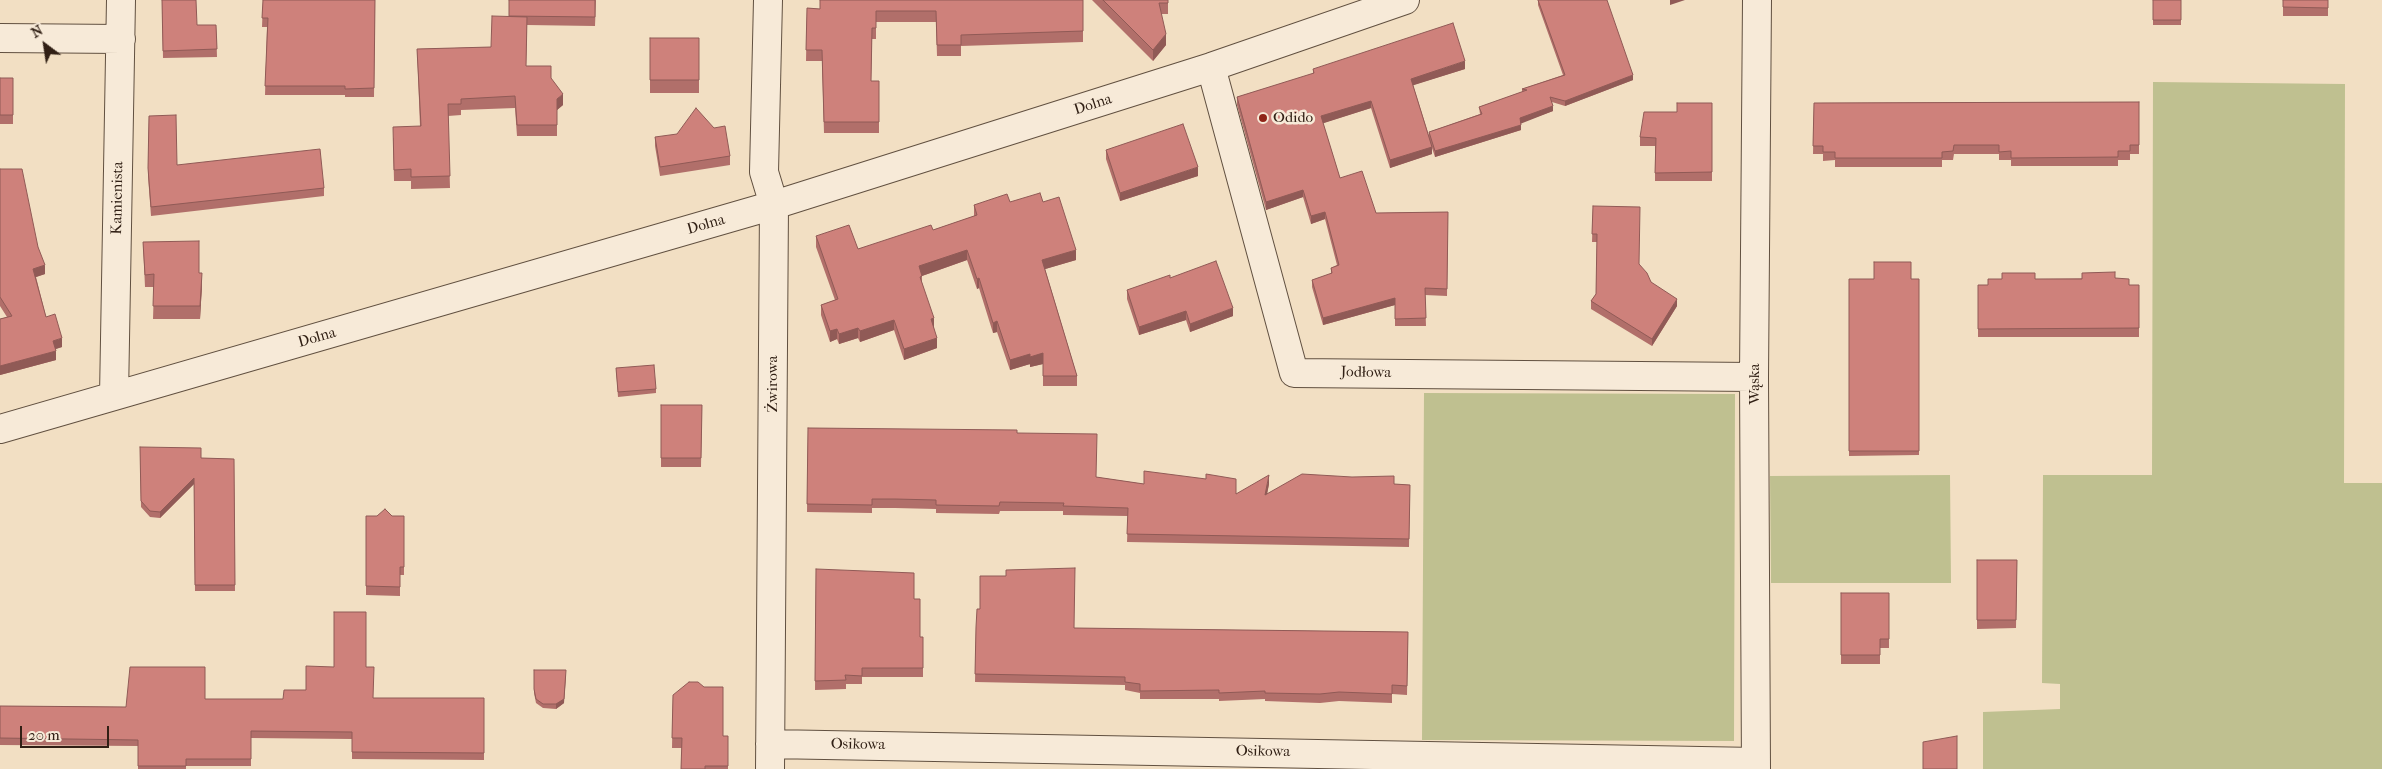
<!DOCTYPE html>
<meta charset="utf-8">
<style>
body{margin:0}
#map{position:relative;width:2382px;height:769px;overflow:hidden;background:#f2dfc3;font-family:"IM FELL French Canon",serif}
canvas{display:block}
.north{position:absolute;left:20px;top:20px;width:50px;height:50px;-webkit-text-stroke:4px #f7ead8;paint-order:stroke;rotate:329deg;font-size:14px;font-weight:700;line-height:20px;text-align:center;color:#312015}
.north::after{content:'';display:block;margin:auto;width:18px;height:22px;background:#312015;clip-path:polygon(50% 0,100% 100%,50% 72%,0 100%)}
.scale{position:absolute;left:20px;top:726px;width:89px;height:22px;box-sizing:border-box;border:2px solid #312015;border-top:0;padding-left:6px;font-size:15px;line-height:18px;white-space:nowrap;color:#312015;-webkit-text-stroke:4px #f7ead8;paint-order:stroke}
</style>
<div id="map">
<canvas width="2382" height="769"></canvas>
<div class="north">N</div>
<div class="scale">20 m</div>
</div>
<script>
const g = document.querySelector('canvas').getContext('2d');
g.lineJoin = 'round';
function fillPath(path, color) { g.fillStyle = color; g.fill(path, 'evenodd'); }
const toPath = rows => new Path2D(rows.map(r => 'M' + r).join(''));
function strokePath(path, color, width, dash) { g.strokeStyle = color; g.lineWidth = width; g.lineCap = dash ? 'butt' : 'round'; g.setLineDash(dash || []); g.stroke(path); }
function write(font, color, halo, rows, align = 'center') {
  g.font = font + ' "IM FELL French Canon",serif'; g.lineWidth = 5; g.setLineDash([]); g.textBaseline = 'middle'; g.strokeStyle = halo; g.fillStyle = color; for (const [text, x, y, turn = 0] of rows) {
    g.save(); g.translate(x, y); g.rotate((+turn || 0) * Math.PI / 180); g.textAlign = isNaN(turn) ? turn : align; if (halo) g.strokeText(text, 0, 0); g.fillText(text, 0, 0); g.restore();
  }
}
fillPath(toPath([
 [2153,82,2345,84,2344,483,2382,483,2382,769,1983,769,1983,712,2060,709,2060,684,2042,683,2043,475,2152,475],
 [1424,393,1735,394,1734,741,1422,740],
 [1950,475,1951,583,1771,583,1770,476]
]), '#bfc090');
const minor = toPath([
 [768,0,764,172,774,205,770,769],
 [0,38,121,39],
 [1211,67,1294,373,1754,377],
 [114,396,121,0],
 [0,429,774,205,1211,67,1405,0],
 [770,744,1756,762],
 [1756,769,1754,377,1757,0]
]);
strokePath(minor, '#615040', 30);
strokePath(minor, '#f7ead8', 28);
fillPath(toPath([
 [162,0,197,25,216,25,217,57,163,58],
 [263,0,375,0,374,97,345,97,345,95,265,95,267,27,262,27],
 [596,0,595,26,527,25,526,66,551,78,563,105,557,110,557,136,517,136,515,108,461,110,461,115,448,116,450,188,411,189,411,181,394,181,393,138,420,126,417,49,491,47,509,16],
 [1083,0,1083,42,961,46,961,56,937,56,936,22,876,22,876,39,872,39,871,81,879,81,879,133,824,133,822,61,806,61,807,8,820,9],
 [1092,0,1168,0,1168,14,1161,14,1166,45,1153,61],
 [1538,0,1633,80,1565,106,1552,102,1553,111,1520,123,1521,130,1435,157,1432,148,1432,154,1390,168,1371,108,1323,123,1340,178,1376,213,1448,212,1447,296,1425,295,1426,326,1395,326,1395,305,1323,325,1312,287,1312,280,1331,274,1331,268,1337,265,1325,219,1311,224,1303,197,1266,210,1237,105,1237,97,1313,74,1313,69,1465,69,1413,85,1429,136,1429,132,1480,114,1479,107,1522,92,1522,89,1563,75,1538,5],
 [2153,0,2181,0,2181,25,2153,25],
 [2283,0,2328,0,2328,16,2283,16],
 [650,38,699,38,699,93,650,93],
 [0,78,13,78,13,124,0,124],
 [2139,102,2139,154,2130,154,2130,160,2118,160,2118,166,2011,166,2011,160,1999,160,1999,154,1954,154,1953,160,1942,160,1942,167,1835,167,1835,160,1823,161,1823,154,1813,154,1814,103],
 [1712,103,1712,181,1655,181,1655,146,1640,146,1640,137,1677,112],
 [149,116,177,165,324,188,324,196,151,216,148,176],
 [655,137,730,156,730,165,660,176,655,146],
 [1106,150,1198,176,1120,201,1106,159],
 [0,169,38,247,45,274,36,277,46,317,62,347,55,349,56,360,0,375,0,319,7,317,0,306],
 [1010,202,1043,202,1076,260,1045,269,1077,376,1077,386,1043,386,1043,364,1030,367,1030,364,1010,370,997,332,993,333,979,288,977,289,967,260,922,276,922,283,934,328,937,348,904,360,894,330,860,342,858,338,839,344,837,339,830,342,821,315,821,305,835,300,816,247,816,236,858,249,933,230,974,216,974,205],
 [1593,206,1639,264,1651,282,1677,306,1652,346,1591,309,1591,301,1596,294,1597,242,1592,242],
 [143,242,199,273,202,285,200,319,153,319,154,287,145,287],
 [2115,278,2129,285,2139,285,2139,337,1978,337,1978,285,1988,285,2035,279],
 [1849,279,1919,279,1919,455,1849,456],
 [1127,290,1233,316,1190,332,1186,320,1139,335,1127,299],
 [616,368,656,389,656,393,618,397],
 [661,405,702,405,701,467,661,467],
 [808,428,1017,433,1096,477,1144,484,1236,494,1269,484,1267,494,1394,484,1410,485,1409,547,1127,542,1128,516,1063,515,1063,511,1000,511,999,514,936,513,936,509,895,508,872,508,872,513,807,512],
 [140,447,201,458,234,459,235,591,195,591,194,484,160,518,150,517,141,507],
 [366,516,404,516,404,575,400,575,400,596,366,595],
 [1977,560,2017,560,2016,628,1977,629],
 [816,569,914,599,920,637,923,637,923,677,862,677,862,684,846,684,846,689,815,690],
 [1841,593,1889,593,1889,648,1880,648,1880,664,1841,664],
 [976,627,1408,632,1407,695,1392,694,1392,703,1339,701,1320,703,1265,701,1265,699,1219,701,1219,699,1140,699,1140,693,1125,690,1125,685,975,682],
 [366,667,373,698,484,698,484,760,352,759,352,739,251,738,251,766,186,766,186,769,138,769,138,746,0,745,0,706,126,707,205,699,283,699],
 [534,670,564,703,556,709,543,708,536,703,534,693],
 [673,695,723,736,728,736,728,769,681,769,682,748,672,748]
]), '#b16f6a');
fillPath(toPath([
 [1670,0,1685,0,1670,5],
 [1166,34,1166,45,1153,61,1153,50],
 [1465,61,1465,69,1411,86,1411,79],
 [1633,75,1633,80,1565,106,1565,101],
 [563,94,563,105,557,110,557,99],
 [1371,101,1371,108,1321,124,1321,116],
 [1553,106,1553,111,1520,124,1520,118],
 [1521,125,1521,130,1435,157,1435,151],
 [1432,147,1432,154,1390,168,1390,160],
 [1198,167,1198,176,1120,201,1120,193],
 [1303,190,1303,197,1266,210,1266,202],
 [1325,212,1325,219,1311,224,1311,216],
 [967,250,967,260,919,277,919,266],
 [1076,250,1076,260,1042,270,1042,260],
 [45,265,45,274,33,278,33,269],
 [202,273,202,285,200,319,200,306],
 [979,278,979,288,977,289,977,279],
 [1395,298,1395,305,1323,325,1323,318],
 [1677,299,1677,306,1652,346,1652,339],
 [1233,308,1233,316,1190,332,1190,324],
 [1186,311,1186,320,1139,335,1139,327],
 [934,318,934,328,931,329,931,319],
 [894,320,894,330,860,342,860,331],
 [997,321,997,332,993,333,993,323],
 [858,328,858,338,839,344,839,334],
 [837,329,837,339,830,342,830,331],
 [62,338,62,347,53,350,53,341],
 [937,338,937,348,904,360,904,349],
 [56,351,56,360,0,375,0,366],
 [1043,353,1043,364,1030,367,1030,357],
 [1030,354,1030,364,1010,370,1010,360],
 [1269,475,1269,484,1265,504,1265,495],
 [194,478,194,484,160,518,160,512],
 [566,675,564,703,556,709,556,704]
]), '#905a56');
const building = toPath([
 [162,0,196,0,197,25,216,25,217,49,163,51,162,0],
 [263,0,375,0,374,88,345,89,345,86,265,86,268,18,262,18,263,0],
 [509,0,595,0,595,17,509,16,509,0],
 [820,0,1083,0,1083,31,961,35,961,45,937,45,936,11,876,11,876,28,872,28,871,81,879,81,879,122,824,122,822,50,806,50,807,8,820,9,820,0],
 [1103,0,1168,0,1168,3,1159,3,1166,34,1153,50,1103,0],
 [1538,0,1607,0,1633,75,1565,101,1550,97,1553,106,1520,118,1521,125,1435,151,1429,132,1482,114,1479,107,1527,90,1522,89,1565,75,1538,0],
 [2153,0,2181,0,2181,20,2153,20,2153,0],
 [2283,0,2328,0,2328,8,2283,7,2283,0],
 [492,16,527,17,526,66,551,66,551,78,563,94,557,99,557,125,517,125,515,96,461,99,461,104,448,104,450,176,411,177,411,169,394,170,393,127,421,126,417,49,491,47,492,16],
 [1453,23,1465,61,1411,79,1432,147,1390,160,1371,101,1321,116,1340,178,1362,171,1376,213,1448,212,1447,289,1425,288,1426,318,1395,319,1395,298,1323,318,1312,280,1332,273,1331,268,1339,265,1325,212,1311,216,1303,190,1266,202,1237,97,1314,73,1313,69,1453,23],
 [650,38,699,38,699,80,650,80,650,38],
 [0,78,13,78,13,115,0,115,0,78],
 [2139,102,2139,145,2130,145,2130,151,2118,151,2118,157,2011,158,2011,151,1999,152,1999,145,1954,145,1953,151,1942,152,1942,158,1835,158,1835,152,1823,152,1823,146,1813,146,1814,103,2139,102],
 [1677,103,1712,103,1712,172,1655,173,1656,138,1640,137,1644,112,1677,112,1677,103],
 [696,108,714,128,725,126,730,156,660,167,655,137,677,134,696,108],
 [176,115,177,165,320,149,324,188,151,207,148,168,149,116,176,115],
 [1183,124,1198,167,1120,193,1106,150,1183,124],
 [0,169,22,169,38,247,45,265,33,269,46,317,55,314,62,338,53,341,56,351,0,366,0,319,12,316,0,297,0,169],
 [1040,193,1043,202,1059,197,1076,250,1042,260,1077,376,1043,376,1043,353,1030,357,1030,354,1010,360,997,321,993,323,979,278,977,279,967,250,919,266,922,276,920,277,934,318,931,319,937,338,904,349,894,320,860,331,858,328,839,334,837,329,830,331,821,305,838,299,816,236,849,225,858,249,931,225,933,230,977,215,974,205,1007,194,1010,202,1040,193],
 [1593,206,1640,207,1639,264,1647,273,1651,282,1677,299,1652,339,1591,301,1596,294,1597,234,1592,234,1593,206],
 [199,241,199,273,202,273,200,306,153,306,154,274,145,275,143,242,199,241],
 [1216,261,1233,308,1190,324,1186,311,1139,327,1127,290,1170,275,1170,278,1216,261],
 [1874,262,1911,262,1911,279,1919,279,1919,451,1849,451,1849,279,1874,279,1874,262],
 [2115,272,2115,278,2129,279,2129,285,2139,285,2139,328,1978,329,1978,285,1988,285,1988,279,2002,279,2002,273,2035,273,2035,279,2082,279,2082,273,2115,272],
 [654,365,656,389,618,392,616,368,654,365],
 [661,405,702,405,701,458,661,458,661,405],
 [808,428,1017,430,1017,433,1097,434,1096,477,1144,484,1144,471,1206,479,1206,474,1236,479,1236,494,1269,475,1265,495,1302,474,1352,477,1394,476,1394,484,1410,485,1409,539,1127,534,1128,508,1063,506,1064,503,1000,502,999,506,936,505,936,500,895,499,872,499,872,505,807,504,808,428],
 [140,447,201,448,201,458,234,459,235,585,195,585,194,478,160,512,150,511,141,501,140,447],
 [385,509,392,516,404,516,404,567,400,567,400,587,366,586,366,516,377,516,385,509],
 [1977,560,2017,560,2016,620,1977,620,1977,560],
 [1075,568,1074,628,1408,632,1407,686,1392,685,1392,694,1339,692,1320,694,1265,693,1265,691,1219,693,1219,690,1140,691,1140,684,1125,682,1125,677,975,674,976,627,977,609,980,609,980,576,1006,576,1006,570,1075,568],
 [816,569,914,573,914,599,920,599,920,637,923,637,923,668,862,668,862,676,845,675,846,680,815,681,816,569],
 [1841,593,1889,593,1889,639,1880,639,1880,655,1841,655,1841,593],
 [334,612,366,612,366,667,374,667,373,698,484,698,484,753,352,752,352,732,251,731,251,759,186,759,186,766,138,766,138,740,0,738,0,706,126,707,130,667,205,667,205,699,283,699,284,690,306,690,306,666,334,667,334,612],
 [534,670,566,670,564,699,556,704,543,704,536,699,534,689,534,670],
 [689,682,698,682,704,687,723,687,723,736,728,736,728,766,705,766,705,769,681,769,682,738,672,738,673,695,689,682],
 [1957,736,1957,769,1923,769,1923,742,1957,736]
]);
fillPath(building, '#ce817b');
strokePath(building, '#905a56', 1);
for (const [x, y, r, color] of [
 [1263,118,5,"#8f2418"]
]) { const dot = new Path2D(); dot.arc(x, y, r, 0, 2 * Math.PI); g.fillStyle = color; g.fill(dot); strokePath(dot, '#f7ead8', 2); }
write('15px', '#312015', '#f7ead8', [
 ["Dolna",1093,105,-18],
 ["Kamienista",118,198,-89],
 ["Dolna",706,225,-16],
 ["Dolna",317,338,-16],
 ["Jodłowa",1366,373,1],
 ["Żwirowa",773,384,-90],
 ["Wąska",1755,384,-90],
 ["Osikowa",858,745,1],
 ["Osikowa",1263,752,1]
]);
write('15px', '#312015', '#f7ead8', [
 ["Odido",1273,118]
], 'left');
</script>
